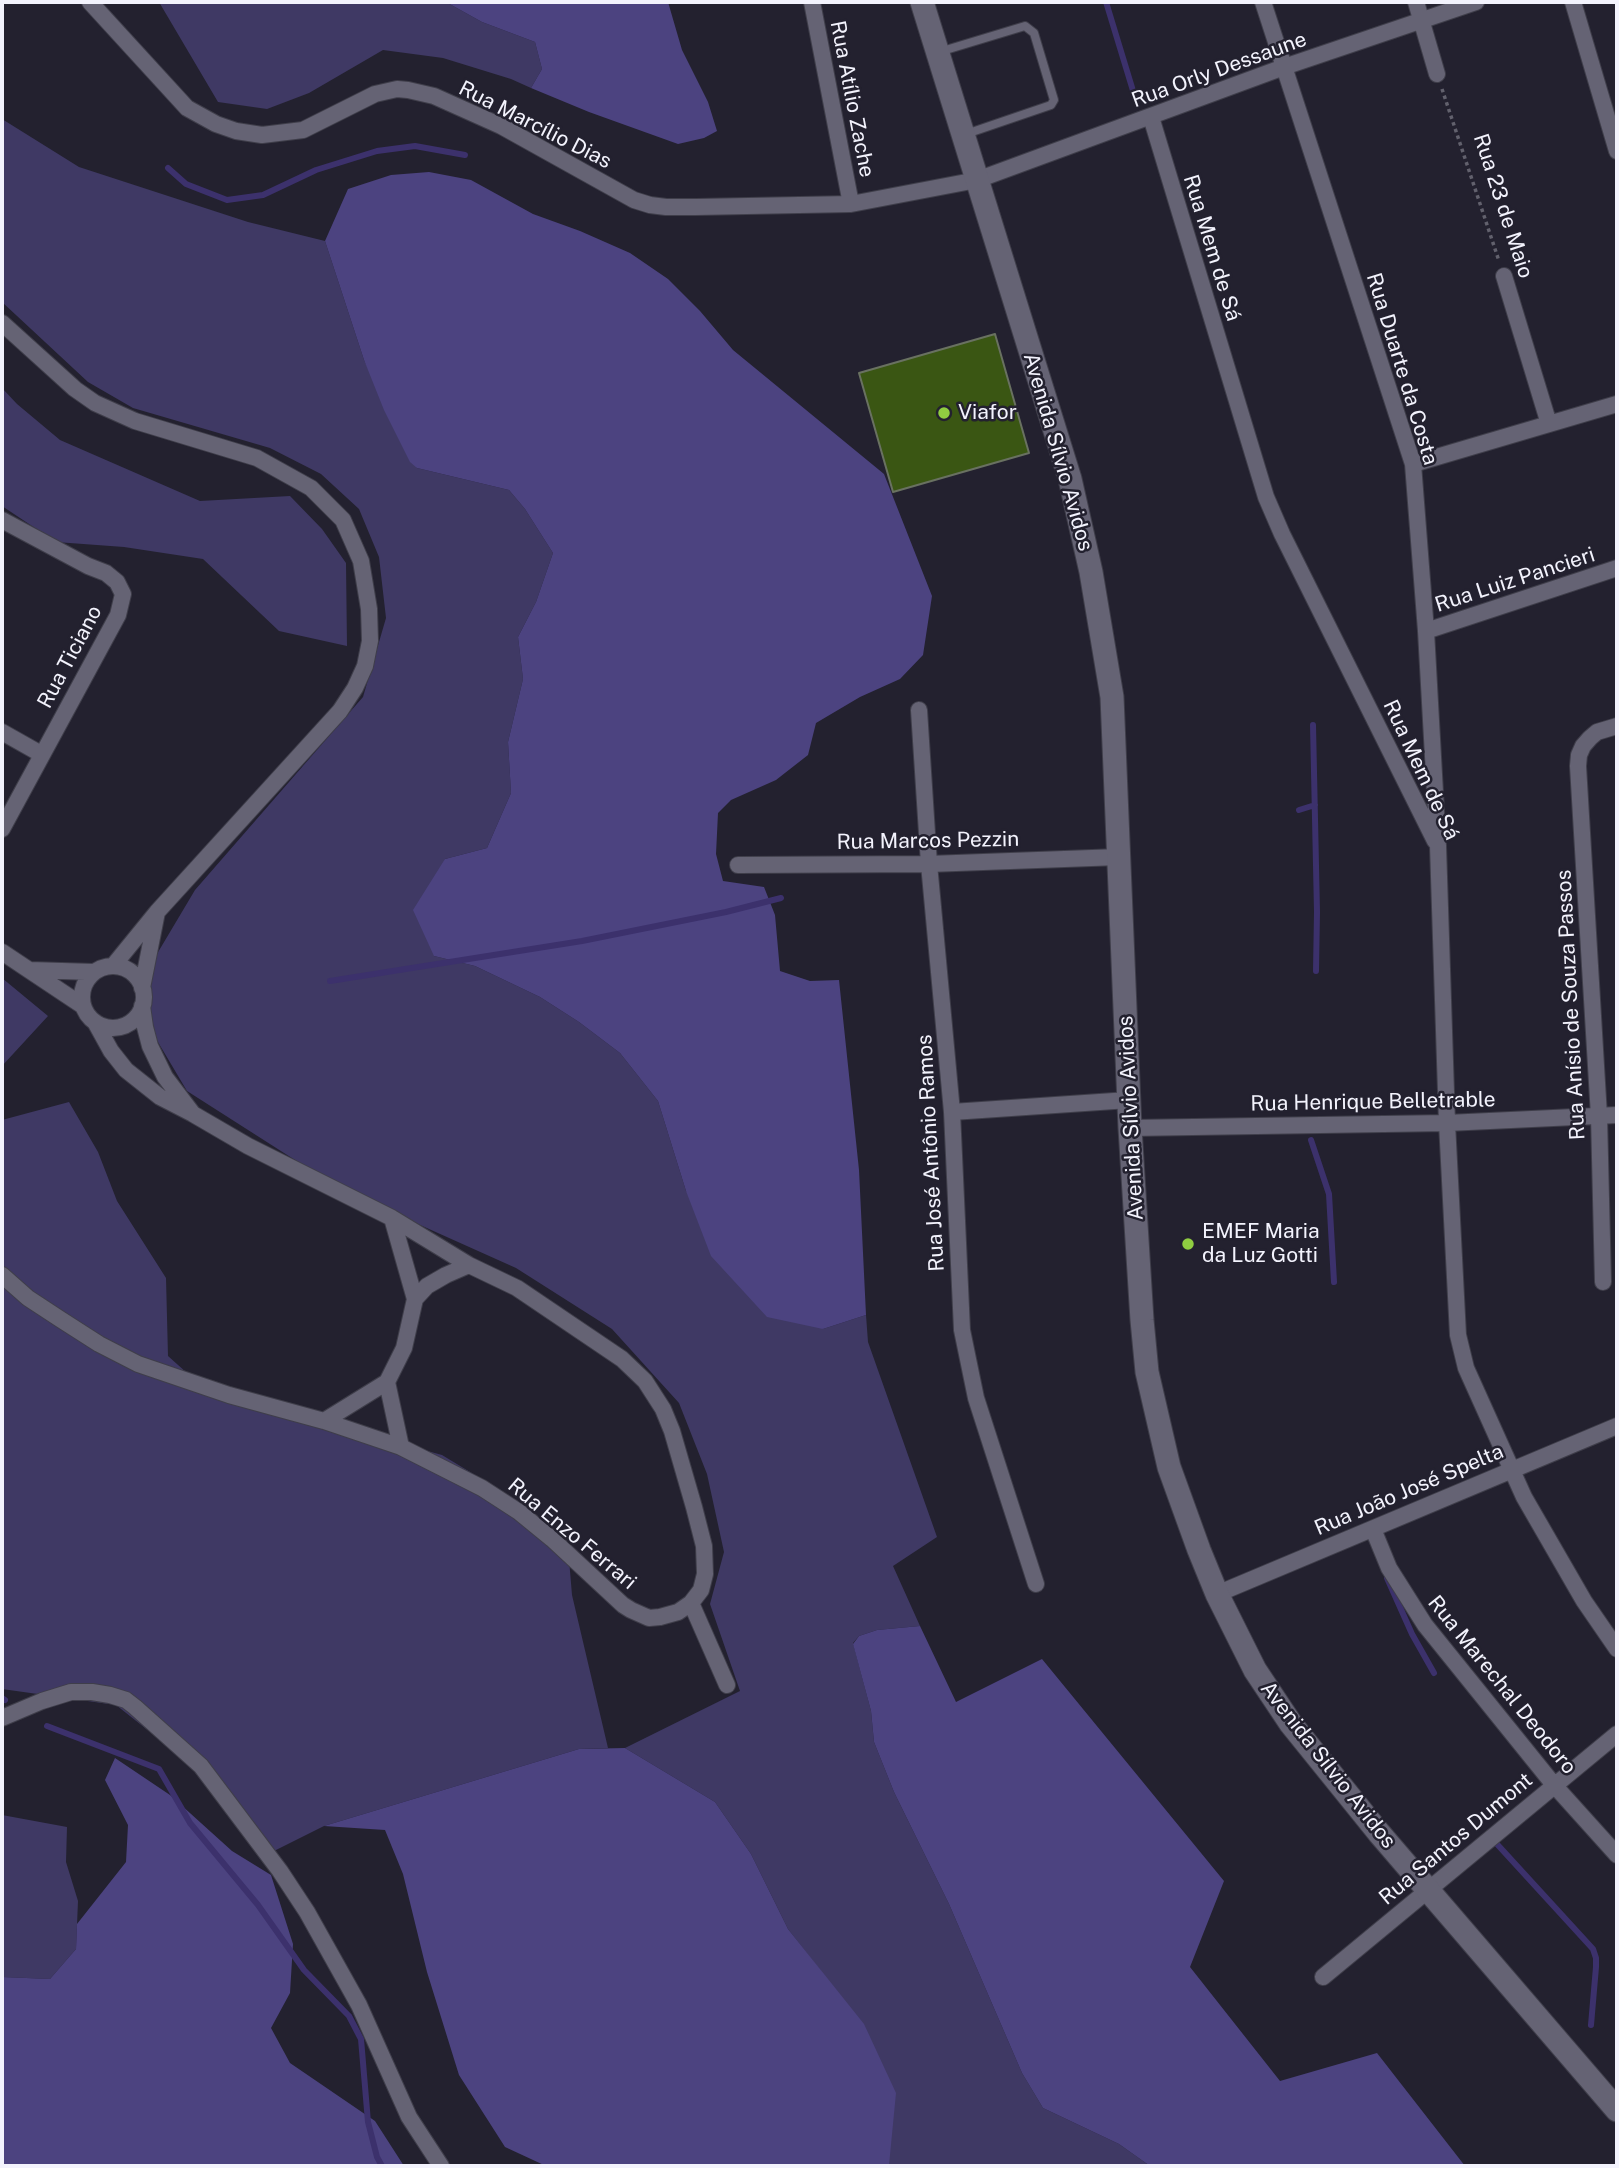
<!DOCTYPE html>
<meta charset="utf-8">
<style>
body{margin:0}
#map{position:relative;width:1619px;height:2168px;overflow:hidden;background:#23212f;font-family:"Public Sans",sans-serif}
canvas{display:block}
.frame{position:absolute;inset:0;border:4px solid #f3f3fd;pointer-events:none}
</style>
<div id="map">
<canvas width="1619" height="2168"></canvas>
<div class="frame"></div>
</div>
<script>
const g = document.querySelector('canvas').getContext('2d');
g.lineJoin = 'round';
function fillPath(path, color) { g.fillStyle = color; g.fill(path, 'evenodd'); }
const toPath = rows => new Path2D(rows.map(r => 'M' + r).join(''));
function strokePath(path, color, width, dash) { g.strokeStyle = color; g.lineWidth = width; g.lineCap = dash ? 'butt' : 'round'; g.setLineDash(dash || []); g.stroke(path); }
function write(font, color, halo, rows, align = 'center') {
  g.font = font + ' "Public Sans",sans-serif'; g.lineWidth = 5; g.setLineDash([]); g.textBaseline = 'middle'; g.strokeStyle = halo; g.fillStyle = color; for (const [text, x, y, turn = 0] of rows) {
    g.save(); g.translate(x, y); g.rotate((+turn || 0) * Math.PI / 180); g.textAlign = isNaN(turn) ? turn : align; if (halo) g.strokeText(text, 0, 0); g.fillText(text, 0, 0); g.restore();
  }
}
fillPath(toPath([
 [159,2,446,2,482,22,535,42,542,69,531,88,511,79,443,58,383,50,309,93,267,109,218,102],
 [2,119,79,167,248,222,325,241,364,360,417,468,509,490,525,509,553,553,536,602,518,637,523,679,508,742,511,793,487,848,445,859,434,956,475,966,540,997,579,1022,620,1053,658,1101,686,1191,823,1329,866,1315,868,1342,937,1537,893,1566,920,1626,877,1630,859,1636,853,1643,871,1711,874,1742,894,1792,949,1904,1022,2073,1043,2108,1119,2144,1150,2166,887,2166,889,2165,821,1971,788,1929,751,1854,715,1802,625,1748,740,1691,710,1604,724,1552,707,1474,679,1403,612,1329,516,1268,342,1190,187,1091,152,1032,148,969,195,890,363,697,386,618,379,557,359,509,321,474,270,448,133,408,88,382,2,302],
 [2,388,17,404,60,440,200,501,290,496,322,529,346,563,347,646,279,631,203,559,124,547,56,542,2,506],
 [2,978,48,1016,2,1066],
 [69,1102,98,1152,117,1201,166,1278,168,1356,206,1390,442,1455,503,1492,568,1547,572,1595,608,1748,579,1749,324,1826,268,1854,251,1826,183,1758,116,1705,2,1689,2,1120],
 [2,1815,67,1827,66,1862,78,1901,76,1949,50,1979,2,1977]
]), '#3f3964');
fillPath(toPath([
 [446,2,668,2,682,50,708,102,717,131,704,138,678,144,589,112,531,88,542,69,535,42,482,22],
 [429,172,471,180,533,214,580,231,630,253,668,279,700,311,733,350,884,474,932,596,923,655,900,679,860,697,816,723,808,755,776,780,731,800,718,813,716,854,723,881,764,887,775,915,780,971,810,981,839,980,859,1170,866,1315,823,1329,767,1317,711,1256,686,1191,658,1101,620,1053,579,1022,540,997,475,966,434,956,413,910,445,859,487,848,511,793,508,742,523,679,518,637,536,602,553,553,525,509,509,490,417,468,410,462,384,410,364,360,325,241,348,189,391,175],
 [920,1626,956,1702,1042,1659,1224,1881,1190,1967,1280,2081,1377,2053,1465,2166,1150,2166,1119,2144,1043,2108,1022,2073,949,1904,894,1792,874,1742,871,1711,853,1644,859,1636,877,1630],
 [625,1748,715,1802,751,1854,788,1929,864,2024,896,2093,889,2165,546,2166,505,2147,459,2075,427,1972,403,1874,385,1830,324,1826,579,1749],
 [115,1758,170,1795,232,1851,271,1875,293,1944,290,1993,271,2028,290,2063,375,2121,404,2166,2,2166,2,1977,50,1979,76,1949,77,1924,126,1862,128,1825,105,1780]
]), '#4c4380');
strokePath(toPath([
 [1106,2,1134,94],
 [168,168,186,184,227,200,263,195,316,170,377,151,415,146,465,155],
 [1313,725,1317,912,1316,971],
 [1299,810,1315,805],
 [330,981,582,941,726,912,781,898],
 [1311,1140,1329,1194,1334,1282],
 [1387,1578,1412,1634,1434,1673],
 [2,1698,5,1700],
 [47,1726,159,1769,190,1823,258,1905,304,1970,349,2016,361,2039,368,2122,377,2157,382,2166],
 [1496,1843,1593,1949,1596,1958,1596,1967,1591,2025]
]), '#3c316c', 6);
const building = toPath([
 [995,334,1029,453,893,492,859,373,995,334]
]);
fillPath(building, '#3a5613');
strokePath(building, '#697161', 2);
const service = toPath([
 [939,52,1025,26,1034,33,1054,100,1051,105,966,134]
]);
const minor = toPath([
 [90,2,187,108,216,124,236,131,262,135,303,130,375,94,397,89,408,90,434,96,501,126,634,200,650,205,666,207,696,207,851,204,977,180,1284,67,1476,2],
 [812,2,851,204],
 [1263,2,1413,464,1426,631,1438,846,1447,1123,1458,1335,1466,1368,1524,1497,1584,1601,1617,1649],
 [1416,2,1437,74],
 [1573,2,1617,151],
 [1151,117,1266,497,1282,534,1435,841],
 [1504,276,1549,424],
 [2,323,75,389,95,403,135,421,257,458,311,488,343,520,361,561,369,609,370,641,365,666,355,688,340,711,157,912],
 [1413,464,1617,404],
 [2,520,88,566,106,573,117,582,123,594,118,615,2,829],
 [1426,631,1617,568],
 [919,710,929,864,952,1112,962,1330,976,1398,1036,1584],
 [2,732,41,754],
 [738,865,929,864,1119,857],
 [2,952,29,970],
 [113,966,157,912,142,988],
 '82 997a31 31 0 1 1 62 0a31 31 0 1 1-62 0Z',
 [83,1006,29,970,94,972],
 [95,1022,111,1051,126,1070,160,1097,193,1114,165,1077,150,1046,145,1027,142,1006],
 [952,1112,1129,1100],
 [1130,1128,1447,1123,1617,1115],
 [392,1218,415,1299,427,1286,446,1275,469,1265],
 [2,1275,28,1298,60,1319,99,1344,138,1364,229,1395,324,1421,401,1447,482,1488,519,1512,552,1539,623,1605,631,1610,649,1618,660,1617,678,1612,691,1603,701,1590,705,1574,704,1546,694,1507,672,1431,663,1409,645,1381,622,1359,517,1288,469,1265,392,1218,248,1146,193,1114],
 [1603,1282,1599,1116,1578,766,1579,755,1583,746,1590,738,1597,732,1617,726],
 [387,1382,404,1348,415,1299],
 [324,1421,387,1382,401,1447],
 [1373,1529,1389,1568,1425,1625,1554,1785,1617,1855],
 [1217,1594,1617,1426],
 [691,1603,727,1685],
 [2,1718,42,1701,71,1692,92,1692,110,1695,126,1700,135,1707,201,1766,280,1871,307,1912,359,2005,409,2117,441,2166],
 [1323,1977,1617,1734]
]);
const secondary = toPath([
 [922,2,1070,479,1091,572,1112,697,1130,1128,1142,1320,1147,1372,1169,1467,1199,1550,1217,1594,1255,1670,1291,1724,1379,1833,1617,2110]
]);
strokePath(service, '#3f3e4a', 10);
strokePath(minor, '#3f3e4a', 18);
strokePath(secondary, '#3f3e4a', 25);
strokePath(toPath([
 [1442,89,1499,261]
]), '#62616d', 3.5, [3.5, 3.5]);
strokePath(service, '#656374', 8);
strokePath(minor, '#656374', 16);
strokePath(secondary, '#656374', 23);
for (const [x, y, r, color] of [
 [944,413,7,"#90cd41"],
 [1188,1244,7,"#90cd41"]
]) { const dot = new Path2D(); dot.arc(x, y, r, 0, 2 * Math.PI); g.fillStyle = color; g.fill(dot); strokePath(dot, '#23212f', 2.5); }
write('21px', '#f3f3fd', '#23212f', [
 ["Rua Orly Dessaune",1219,70,-20],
 ["Rua Atílio Zache",852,99,79],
 ["Rua Marcílio Dias",535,125,27],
 ["Rua 23 de Maio",1503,206,72],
 ["Rua Mem de Sá",1212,248,73],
 ["Rua Duarte da Costa",1402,369,73],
 ["Avenida Sílvio Avidos",1058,452,74],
 ["Rua Luiz Pancieri",1515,580,-18],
 ["Rua Ticiano",70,657,-62],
 ["Rua Mem de Sá",1421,770,65],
 ["Rua Marcos Pezzin",928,841,-1],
 ["Rua Anísio de Souza Passos",1571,1005,-93],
 ["Rua Henrique Belletrable",1373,1102,-1],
 ["Avenida Sílvio Avidos",1131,1118,-93],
 ["Rua José Antônio Ramos",931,1153,-93],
 ["Rua João José Spelta",1409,1490,-23],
 ["Rua Enzo Ferrari",572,1534,40],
 ["Rua Marechal Deodoro",1502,1685,51],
 ["Avenida Sílvio Avidos",1328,1765,52],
 ["Rua Santos Dumont",1456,1839,-40]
]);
write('21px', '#f3f3fd', '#23212f', [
 ["Viafor",958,413],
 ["EMEF Maria",1202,1232],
 ["da Luz Gotti",1202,1256]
], 'left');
</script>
